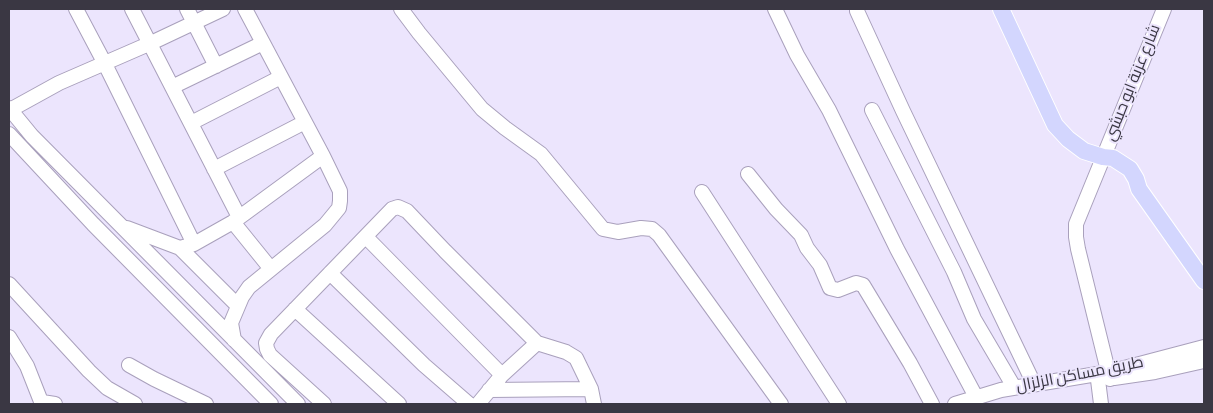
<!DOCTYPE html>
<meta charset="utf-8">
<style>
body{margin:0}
#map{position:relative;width:1213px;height:413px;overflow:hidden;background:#ece5fd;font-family:"Sofia Sans Condensed",sans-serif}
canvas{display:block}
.frame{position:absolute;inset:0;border:10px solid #3a3743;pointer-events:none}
</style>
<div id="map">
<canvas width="1213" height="413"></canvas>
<div class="frame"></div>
</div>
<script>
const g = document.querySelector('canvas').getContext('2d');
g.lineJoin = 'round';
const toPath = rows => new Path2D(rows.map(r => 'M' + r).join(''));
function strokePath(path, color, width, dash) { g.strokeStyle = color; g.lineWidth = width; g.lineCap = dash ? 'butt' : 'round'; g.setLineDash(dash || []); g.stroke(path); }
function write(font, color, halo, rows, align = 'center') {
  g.font = font + ' "Sofia Sans Condensed",Cairo,sans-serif'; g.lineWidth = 4; g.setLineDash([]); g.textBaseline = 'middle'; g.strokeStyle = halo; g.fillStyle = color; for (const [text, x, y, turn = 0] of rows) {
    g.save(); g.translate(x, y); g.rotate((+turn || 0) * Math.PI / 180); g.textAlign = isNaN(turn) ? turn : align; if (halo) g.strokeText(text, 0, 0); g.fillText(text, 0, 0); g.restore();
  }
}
const minor = toPath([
 [76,9,104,62,194,244],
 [132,9,239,217],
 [187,9,216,66],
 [401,9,419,33,482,109,505,128,541,154,603,229,618,232,641,228,652,229,659,235,781,404],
 [775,9,797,55,829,110,897,249,976,397],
 [857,11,903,111,1034,384],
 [172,87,263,43],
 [9,108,32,136,298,404],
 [10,110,59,83,151,43,223,9],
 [872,110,954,272,974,319,1014,387],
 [191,123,281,77],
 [9,134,93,224,271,404],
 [214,169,305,122],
 [748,174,776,209,801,235,807,248,820,265,830,288,838,290,856,283,863,285,910,363,932,404],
 [702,192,839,404],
 [233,222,271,269],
 [127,228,180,248,194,244,233,222,323,156],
 [366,237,502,375],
 [180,248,238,306],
 [330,273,424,365,469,404],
 [9,284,89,371,107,388,135,404],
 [295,309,399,404],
 [9,337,27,366,42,404],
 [234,340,231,323,242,297,249,287,325,225,339,208,340,201,340,191,323,156,245,9],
 [129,365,154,379,206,404],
 [1114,378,1155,372,1204,361],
 [1110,379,1078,249,1076,237,1076,224,1164,9],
 [1098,380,1101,404],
 [489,390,591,389],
 [42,402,55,404],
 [324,404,270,355,267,349,266,343,271,334,392,209,398,207,407,211,445,251,537,343,566,352,576,358,591,389,594,404],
 [478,404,502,375,537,343],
 [955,404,1001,390,1109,372,1204,347]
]);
const major = toPath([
 [1001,9,1055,125,1068,139,1084,151,1103,157,1113,158,1130,169,1136,179,1139,189,1204,281]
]);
strokePath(minor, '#a9a0bc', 16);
strokePath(major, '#fff', 18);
strokePath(minor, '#fff', 14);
strokePath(major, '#d3d6fe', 16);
write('16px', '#3a3743', '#ece5fd', [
 ["شارع عزبة ابو حبشي",1133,83,-68],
 ["طريق مساكن الزلزال",1080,375,-11]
]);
</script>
